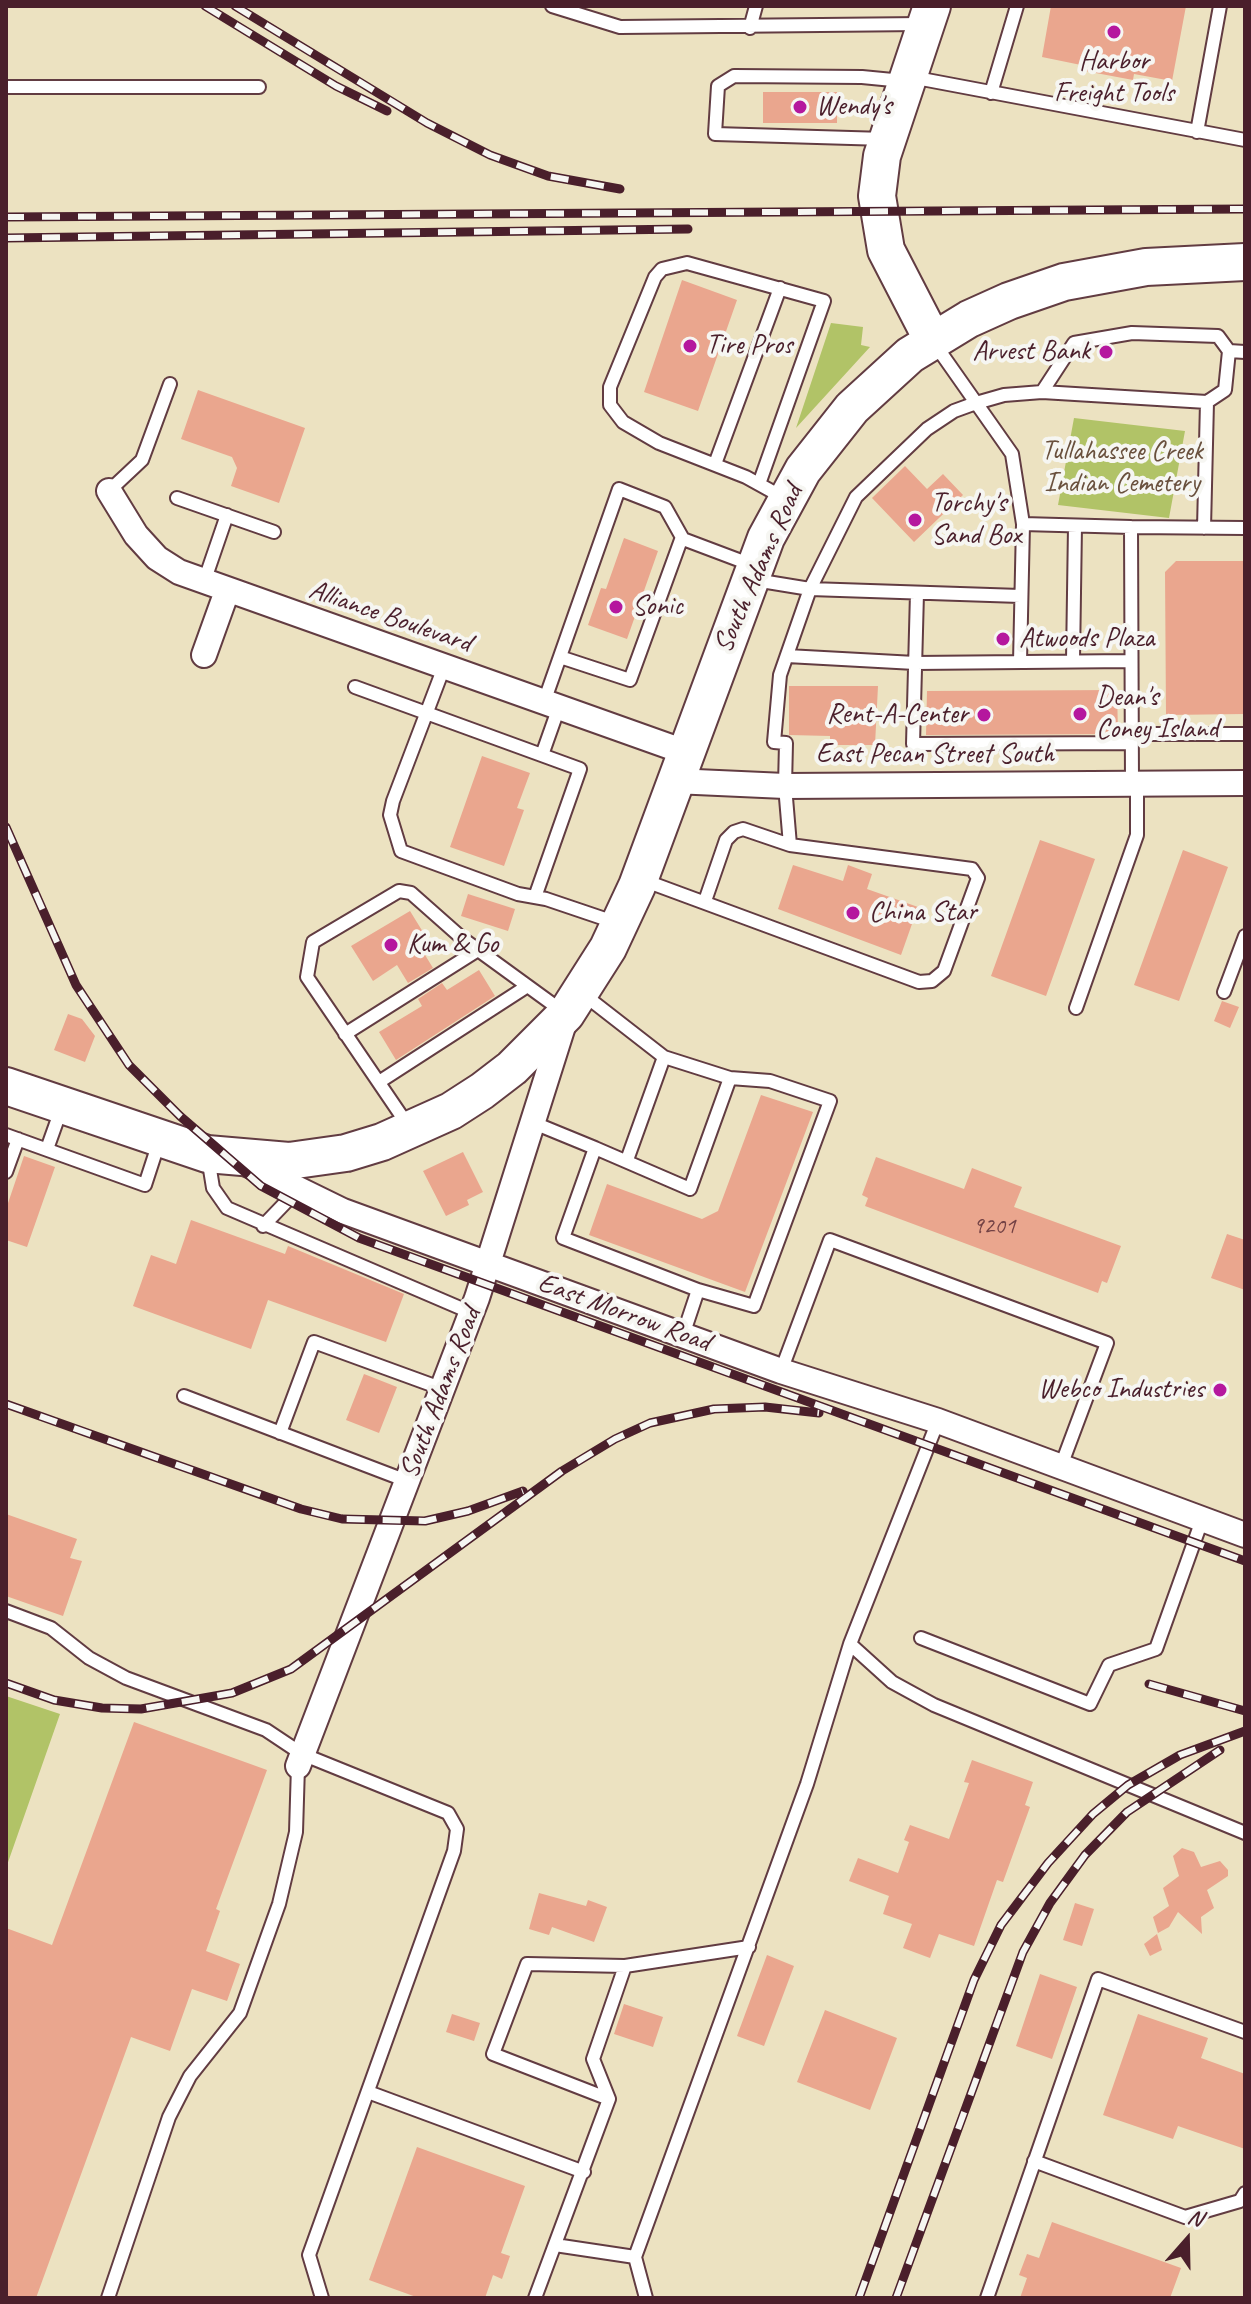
<!DOCTYPE html>
<style>
body{margin:0}
#map{position:relative;width:1251px;height:2304px;overflow:hidden;background:#ece2c1;font-family:Caveat,sans-serif}
canvas{display:block}
.frame{position:absolute;inset:0;border:8px solid #4a1f2b;pointer-events:none}
.north{position:absolute;left:1147px;top:2200px;width:80px;height:80px;-webkit-text-stroke:6px #f6f6f2;paint-order:stroke;rotate:20deg;font-size:22px;font-weight:700;line-height:32px;text-align:center;color:#4a1f2b}
.north::after{content:'';display:block;margin:auto;width:28px;height:36px;background:#4a1f2b;clip-path:polygon(50% 0,100% 100%,50% 72%,0 100%)}
</style>
<div id="map">
<canvas width="1251" height="2304"></canvas>
<div class="frame"></div>
<div class="north">N</div>
</div>
<script>
const g = document.querySelector('canvas').getContext('2d');
g.lineJoin = 'round';
function fillPath(path, color) { g.fillStyle = color; g.fill(path, 'evenodd'); }
const toPath = rows => new Path2D(rows.map(r => 'M' + r).join(''));
function strokePath(path, color, width, dash) { g.strokeStyle = color; g.lineWidth = width; g.lineCap = dash ? 'butt' : 'round'; g.setLineDash(dash || []); g.stroke(path); }
function write(font, color, halo, rows, align = 'center') {
  g.font = font + ' Caveat,sans-serif'; g.lineWidth = 8; g.setLineDash([]); g.textBaseline = 'middle'; g.strokeStyle = halo; g.fillStyle = color; for (const [text, x, y, turn = 0] of rows) {
    g.save(); g.translate(x, y); g.rotate((+turn || 0) * Math.PI / 180); g.textAlign = isNaN(turn) ? turn : align; if (halo) g.strokeText(text, 0, 0); g.fillText(text, 0, 0); g.restore();
  }
}
fillPath(toPath([
 [831,323,863,327,861,345,870,347,796,428],
 [1074,418,1185,431,1169,518,1058,505],
 [6,1696,60,1714,6,1868]
]), '#b1c367');
fillPath(toPath([
 [1051,6,1186,6,1172,81,1134,74,1133,80,1080,70,1081,65,1042,57],
 [763,92,837,92,837,123,763,123],
 [682,280,737,300,698,411,644,392],
 [198,390,305,428,279,503,231,486,237,468,232,457,181,439],
 [905,466,927,489,943,474,963,495,914,542,872,498],
 [624,538,658,551,627,639,588,625,601,588,606,589],
 [1176,561,1245,561,1245,714,1166,715,1165,572],
 [789,686,878,686,875,745,830,745,830,736,789,735],
 [1117,690,1118,734,926,735,927,691],
 [482,756,530,773,517,808,524,810,504,866,450,847],
 [1040,840,1095,859,1046,996,991,976],
 [1183,850,1228,867,1179,1001,1134,985],
 [793,865,843,881,848,865,872,874,867,889,918,907,901,955,778,909],
 [468,894,515,909,508,931,461,916],
 [410,911,431,945,422,950,433,968,408,983,397,965,373,981,351,946],
 [479,970,495,996,396,1060,379,1032,422,1006,418,999,442,983,447,990],
 [1222,1001,1239,1007,1230,1028,1214,1021],
 [68,1014,82,1019,95,1036,85,1062,54,1050],
 [761,1095,813,1112,745,1292,589,1235,607,1184,702,1219,718,1211],
 [463,1152,483,1192,467,1200,469,1205,446,1216,423,1171],
 [24,1156,55,1167,27,1247,6,1240,6,1209],
 [876,1157,964,1189,972,1168,1022,1187,1014,1207,1121,1246,1107,1283,1102,1281,1098,1293,865,1206,868,1198,862,1195],
 [191,1220,285,1254,288,1246,404,1294,386,1342,268,1300,251,1349,133,1306,151,1255,176,1264],
 [1227,1234,1245,1240,1245,1290,1211,1278],
 [364,1374,397,1387,379,1433,346,1420],
 [6,1514,77,1539,70,1558,82,1561,63,1616,6,1596],
 [134,1722,267,1770,216,1909,220,1911,206,1951,240,1964,227,2001,192,1989,170,2051,131,2037,36,2298,6,2298,6,1928,52,1945],
 [972,1760,1033,1782,1025,1805,1030,1807,1003,1882,997,1880,974,1946,939,1934,930,1958,903,1948,912,1924,883,1914,889,1896,849,1881,858,1858,898,1873,909,1842,904,1840,910,1825,949,1839,969,1783,964,1782],
 [1182,1848,1194,1852,1201,1867,1220,1861,1228,1870,1228,1876,1207,1890,1214,1908,1201,1917,1202,1934,1178,1912,1169,1927,1158,1933,1153,1917,1169,1906,1163,1888,1179,1876,1173,1856],
 [539,1893,586,1906,588,1900,607,1907,594,1942,552,1927,549,1935,529,1929],
 [1075,1903,1094,1909,1082,1946,1063,1940],
 [1157,1934,1162,1950,1150,1956,1144,1944],
 [767,1955,794,1966,764,2046,737,2036],
 [1040,1974,1077,1987,1052,2059,1016,2046],
 [624,2004,663,2017,653,2047,614,2034],
 [825,2010,897,2038,870,2110,797,2082],
 [452,2014,480,2023,474,2041,446,2032],
 [1138,2014,1208,2038,1201,2058,1245,2074,1245,2149,1178,2126,1173,2139,1103,2115],
 [417,2147,525,2186,501,2253,510,2256,502,2279,493,2275,485,2298,419,2298,369,2280],
 [1052,2222,1181,2268,1170,2298,1020,2298,1027,2278,1019,2275,1027,2254,1039,2258]
]), '#eaa68e');
const service = toPath([
 [552,6,620,27,922,24],
 [750,28,756,6],
 [911,77,1245,140],
 [6,87,259,87],
 [991,93,1017,6],
 [1197,132,1220,6],
 [885,139,715,134,718,86,734,76,862,77,903,81],
 [934,343,1012,454,1023,524,1020,662],
 [1042,392,1074,343,1132,333,1218,336,1229,351],
 [1207,402,1225,390,1229,351,1245,352],
 [715,464,780,288],
 [759,484,824,301,687,263,662,269,655,277,610,387,610,405,623,422,659,443,746,477,784,498],
 [109,491,142,460,170,384],
 [177,498,274,532],
 [1023,524,1131,527,1132,784],
 [1131,527,1245,528],
 [755,580,810,589,1020,596],
 [204,582,227,515],
 [917,593,913,744,1132,743],
 [787,656,915,663,1131,661],
 [560,657,630,680,682,537],
 [1073,660,1075,526],
 [444,667,393,801,390,815,401,851,518,894,546,899,617,923],
 [355,687,580,769,535,897],
 [544,702,619,489,665,507,683,539,752,565],
 [1132,734,1245,734],
 [542,755,559,707],
 [643,880,919,982,932,981,944,971,978,878,972,869,790,845,785,786,786,743,774,742,780,675,810,589,856,497,927,429,954,411,976,403,1004,395,1042,392,1207,402,1204,528],
 [705,901,726,840,734,832,743,829,790,845],
 [1224,992,1245,936],
 [583,994,664,1057,730,1078,690,1189,595,1148],
 [1076,1008,1137,835,1137,784],
 [345,1034,478,950],
 [379,1082,526,987],
 [534,1123,595,1148,563,1238,698,1290,683,1335],
 [409,1127,307,977,313,942,399,891,411,893,463,939,562,1011],
 [6,1135,145,1185,159,1142],
 [47,1149,62,1107],
 [208,1157,213,1188,227,1208,472,1313],
 [627,1160,664,1057],
 [6,1172,18,1139],
 [263,1226,287,1201,293,1187],
 [698,1290,754,1306,830,1101,770,1081,730,1078],
 [781,1371,830,1240,1107,1343,1061,1466],
 [184,1396,407,1481],
 [280,1433,314,1342,443,1389],
 [6,1611,51,1628,89,1658,126,1678,266,1730,302,1754,448,1813,457,1829,454,1851,309,2255,322,2298],
 [921,1638,1090,1704,1109,1665,1156,1649,1202,1520],
 [850,1644,892,1682,934,1705,1245,1833],
 [368,2092,584,2172],
 [609,2099,493,2054,527,1964,625,1966],
 [1034,2161,1185,2217,1240,2201,1245,2193],
 [555,2245,635,2257],
 [108,2298,169,2117,190,2076,240,2013,279,1904,296,1832,298,1766],
 [535,2298,609,2099,593,2059,625,1966,749,1947],
 [646,2298,635,2257,807,1784,850,1644,938,1421],
 [987,2298,1098,1979,1245,2032]
]);
const minor = toPath([
 [109,491,136,535,157,558,179,572,685,752],
 [204,655,227,591],
 [674,781,785,786,1245,783],
 [247,1164,343,1211,781,1371,938,1421,1245,1535],
 [298,1766,477,1298,565,1020]
]);
const secondary = toPath([
 [932,6,882,156,877,196,886,250,933,341],
 [6,1086,207,1154,289,1161,346,1153,382,1142,451,1111,482,1091,512,1068,566,1014,608,948,637,886,766,538,803,470,852,408,910,355,969,319,1009,301,1064,282,1146,267,1245,262]
]);
strokePath(service, '#623c42', 16);
strokePath(minor, '#623c42', 28);
strokePath(secondary, '#623c42', 40);
strokePath(service, '#fff', 12);
strokePath(minor, '#fff', 24);
strokePath(secondary, '#fff', 36);
const rail = toPath([
 [205,6,336,86,387,111],
 [235,6,427,123,490,155,548,176,620,189],
 [6,217,1245,209],
 [6,238,688,229],
 [6,827,76,985,129,1065,180,1116,261,1186,359,1238,1245,1561],
 [6,1404,301,1509,342,1519,425,1521,468,1511,523,1491],
 [6,1683,54,1700,102,1708,141,1709,232,1693,291,1669,562,1471,615,1439,650,1423,714,1409,765,1407,819,1413],
 [1149,1684,1245,1711],
 [859,2298,974,1980,1001,1925,1048,1863,1093,1814,1128,1785,1180,1755,1245,1731],
 [896,2298,1023,1952,1050,1903,1085,1855,1127,1812,1220,1750]
]);
strokePath(rail, '#4a1f2b', 9);
strokePath(rail, '#f6f6f2', 6, [18]);
for (const [x, y, r, color] of [
 [1114,32,8,"#b5179e"],
 [800,107,8,"#b5179e"],
 [690,346,8,"#b5179e"],
 [1106,352,8,"#b5179e"],
 [915,520,8,"#b5179e"],
 [616,607,8,"#b5179e"],
 [1003,639,8,"#b5179e"],
 [1080,714,8,"#b5179e"],
 [984,715,8,"#b5179e"],
 [853,913,8,"#b5179e"],
 [391,945,8,"#b5179e"],
 [1220,1390,8,"#b5179e"]
]) { const dot = new Path2D(); dot.arc(x, y, r, 0, 2 * Math.PI); g.fillStyle = color; g.fill(dot); strokePath(dot, '#f6f6f2', 3); }
write('24px', '#724144', null, [
 ["9201",994,1227]
]);
write('28px', '#4a1f2b', '#f6f6f2', [
 ["Harbor",1114,62,"center"],
 ["Freight Tools",1114,94,"center"],
 ["Wendy's",816,107],
 ["Tire Pros",706,346],
 ["Arvest Bank",1090,352,"right"],
 ["Torchy's",931,504],
 ["Sand Box",931,536],
 ["Sonic",632,607],
 ["Atwoods Plaza",1019,639],
 ["Dean's",1096,698],
 ["Coney Island",1096,730],
 ["Rent-A-Center",968,715,"right"],
 ["China Star",869,913],
 ["Kum & Go",407,945],
 ["Webco Industries",1204,1390,"right"]
], 'left');
write('28px', '#69503d', '#f6f6f2', [
 ["Tullahassee Creek",1122,452],
 ["Indian Cemetery",1122,484]
]);
write('28px', '#4a1f2b', '#f6f6f2', [
 ["South Adams Road",759,569,-66],
 ["Alliance Boulevard",390,617,19],
 ["East Pecan Street South",935,755],
 ["East Morrow Road",624,1313,20],
 ["South Adams Road",441,1393,-69]
]);
</script>
